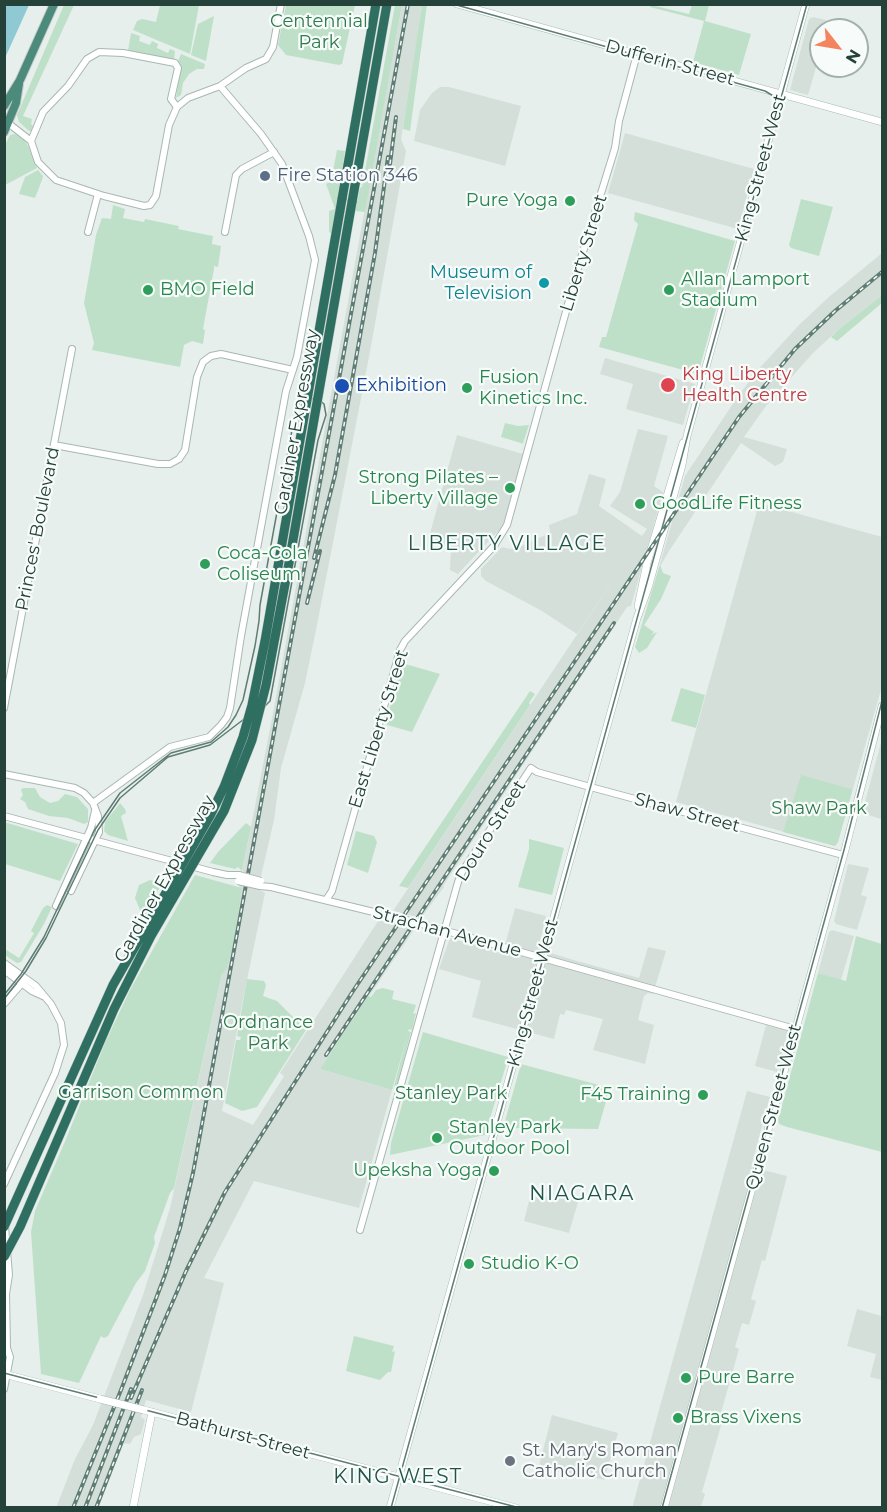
<!DOCTYPE html>
<meta charset="utf-8">
<style>
body{margin:0}
#map{position:relative;width:887px;height:1512px;overflow:hidden;background:#e6efeb;font-family:Montserrat,sans-serif}
canvas{display:block}
.frame{position:absolute;inset:0;border:6px solid #24423a;pointer-events:none}
.north{position:absolute;left:809px;top:18px;width:60px;height:60px;box-sizing:border-box;background:#f7fbf9;border:2px solid #a3b1ad;border-radius:50%;rotate:121deg;font-size:16px;font-weight:700;line-height:24px;text-align:center;color:#24423a}
.north::after{content:'';display:block;margin:auto;width:21px;height:27px;background:#f4845f;clip-path:polygon(50% 0,100% 100%,50% 72%,0 100%)}
</style>
<div id="map">
<canvas width="887" height="1512"></canvas>
<div class="frame"></div>
<div class="north">N</div>
</div>
<script>
const g = document.querySelector('canvas').getContext('2d');
g.lineJoin = 'round';
function fillPath(path, color) { g.fillStyle = color; g.fill(path, 'evenodd'); }
const toPath = rows => new Path2D(rows.map(r => 'M' + r).join(''));
function strokePath(path, color, width, dash) { g.strokeStyle = color; g.lineWidth = width; g.lineCap = dash ? 'butt' : 'round'; g.setLineDash(dash || []); g.stroke(path); }
function write(font, color, halo, rows, align = 'center') {
  g.font = font + ' Montserrat,sans-serif'; g.lineWidth = 4.5; g.setLineDash([]); g.textBaseline = 'middle'; g.strokeStyle = halo; g.fillStyle = color; for (const [text, x, y, turn = 0] of rows) {
    g.save(); g.translate(x, y); g.rotate((+turn || 0) * Math.PI / 180); g.textAlign = isNaN(turn) ? turn : align; if (halo) g.strokeText(text, 0, 0); g.fillText(text, 0, 0); g.restore();
  }
}
fillPath(toPath([
 [402,5,422,5,411,84,401,139,406,151,369,357,316,630,305,683,281,768,274,820,261,876,260,890,265,893,243,999,222,1111,253,1125,284,1076,280,1073,378,921,387,921,415,928,320,1069,392,1090,359,1208,254,1181,204,1278,224,1283,191,1412,146,1400,141,1417,145,1420,141,1434,134,1437,130,1444,123,1443,98,1507,56,1508,75,1459,93,1425,143,1295,170,1208,225,961,273,713],
 [813,17,826,20,823,30,821,30,821,50,808,95,790,90,809,19],
 [440,87,449,87,521,106,505,166,414,141,420,110,432,93],
 [625,133,754,169,738,229,608,193],
 [882,253,882,295,838,330,813,353,766,406,744,437,787,449,783,462,775,466,741,443,669,551,661,565,660,564,685,476,734,402,756,372,799,325,830,296],
 [605,358,695,384,683,425,626,409,633,384,600,374],
 [638,429,668,436,654,486,663,492,631,606,627,607,443,886,444,887,421,918,393,911,628,558,577,634,542,611,486,581,481,576,481,569,502,547,510,549,517,548,550,533,549,525,577,514,589,474,606,479,599,506,642,536,647,529,610,506,620,492],
 [457,435,523,454,506,518,500,529,458,574,450,570,451,548,428,541],
 [763,504,882,537,882,686,838,842,835,846,676,802,757,511],
 [882,739,882,813,881,819,862,813],
 [848,864,869,868,861,895,867,897,857,930,836,924,834,921],
 [515,908,546,916,538,949,577,961,639,978,648,947,666,951,653,994,648,993,644,996,638,1020,654,1025,645,1064,593,1050,603,1019,566,1010,564,1015,560,1014,554,1039,472,1017,481,981,439,969,450,938,503,953],
 [832,930,854,936,841,980,818,973,829,932],
 [766,1025,788,1031,777,1072,755,1066],
 [747,1091,770,1097,751,1167,787,1176,765,1261,762,1260,751,1299,756,1301,749,1325,742,1323,735,1347,739,1349,721,1413,724,1415,702,1492,705,1494,701,1507,632,1508],
 [574,1196,578,1198,578,1202,569,1233,524,1221,530,1197],
 [857,1309,882,1316,882,1380,870,1377,876,1354,847,1346],
 [552,1415,618,1433,604,1480,574,1472,572,1475,539,1466]
]), '#d4dfda');
fillPath(toPath([
 [64,5,74,5,23,116,32,119,31,124,34,127,32,131,29,131,19,122,17,115],
 [160,5,199,5,190,54,133,30,137,21,142,19,156,22],
 [286,5,355,5,342,64,339,65,286,55,278,45],
 [395,5,402,5,365,212,355,211,360,188,362,187],
 [422,5,427,5,410,131,403,129],
 [651,5,689,14,692,5,709,5,705,21,751,34,739,75,693,62,704,21,650,7],
 [214,16,206,61,191,55,198,24],
 [131,33,140,36,139,41,150,45,152,41,158,44,157,48,168,53,170,49,175,51,174,60,128,51],
 [181,54,205,64,204,69,197,69,189,74,183,83,181,95,176,98,181,66,178,61],
 [15,134,24,140,28,146,37,168,5,185,5,145,10,135],
 [337,150,345,151,332,234,329,232,329,211,335,209,326,184,331,181],
 [38,170,43,176,42,180,35,198,19,194,25,177],
 [801,199,833,207,819,256,791,248,789,245],
 [113,205,125,209,123,218,144,222,145,219,179,226,178,229,213,236,212,244,221,246,218,267,214,266,214,269,203,329,205,330,203,344,192,341,184,345,180,367,92,350,94,343,84,303,96,235,102,218,111,219],
 [635,212,735,241,698,374,599,347,602,337,606,337,638,224,634,220],
 [882,295,882,303,837,341,831,337,838,330],
 [505,423,518,426,529,425,523,443,521,444,521,443,501,437],
 [660,564,663,573,671,576,661,599,644,625,654,632,651,635,657,632,647,648,639,653,635,647],
 [402,663,440,674,412,732,387,725,386,722],
 [681,688,705,695,696,728,671,721],
 [530,691,535,694,529,703,530,705,408,888,399,886],
 [801,775,851,789,852,791,838,842,835,846,783,832],
 [23,788,35,788,40,797,50,803,58,801,65,794,77,797,88,809,88,822,84,824,68,818,49,816,28,809,25,802,20,799,23,795,21,790],
 [120,803,125,809,126,813,121,816,128,841,108,835,104,831,105,822],
 [4,822,78,844,60,881,5,864],
 [246,823,251,827,242,871,238,867,235,869,210,863,218,852],
 [356,831,374,836,377,842,368,873,347,865],
 [529,839,564,848,552,895,518,887,529,849],
 [195,875,242,888,234,942,227,968,222,974,174,1188,170,1193,154,1237,155,1243,145,1271,136,1283,108,1336,104,1338,101,1336,79,1383,41,1374,31,1232,35,1211,66,1139,105,1043,130,990],
 [150,880,163,883,149,904,146,915,140,910,135,898,139,885],
 [47,905,52,907,44,924,21,962,17,963,5,955,5,949,19,958,34,933,31,931,43,908],
 [856,936,882,944,882,1152,787,1127,779,1124,778,1120,818,973,846,981],
 [247,979,264,981,266,985,263,996,277,1001,306,1030,257,1107,242,1111,225,1103,236,1040,240,1040,241,1037,237,1036],
 [383,988,394,991,392,999,416,1005,413,1014,416,1013,412,1030,409,1029,408,1031,411,1032,396,1089,393,1090,408,1033,392,1090,320,1069,368,996,371,997,376,990],
 [423,1032,508,1057,507,1062,485,1135,390,1155,391,1143],
 [521,1064,610,1088,598,1129,503,1128],
 [354,1336,394,1346,392,1352,395,1351,391,1372,388,1372,380,1380,346,1371]
]), '#bfe0c8');
fillPath(toPath([
 [5,4,29,5,5,58,4,5]
]), '#8ec9d4');
const tertiary = toPath([
 [8,123,31,141,38,162,56,180,104,196,144,206,150,205,156,196,169,125,177,107,188,98,220,86,246,68,266,59,273,47,281,4],
 [31,141,43,112,68,86,87,59,99,52,123,53,175,63,178,68,171,99,177,107],
 [88,232,98,194],
 [225,232,236,175,242,169,274,152],
 [54,445,158,464,170,464,179,459,185,450,197,377,203,362,211,356,221,354,293,370],
 [4,708,72,349],
 [4,774,75,788,84,793,93,803,98,816,99,832,71,891],
 [93,803,170,747,209,737,221,725,227,717,230,708,241,636,286,391,297,357,315,260,309,236,282,164,261,134,220,86],
 [4,816,213,872,227,875,239,875],
 [260,886,271,887,390,916],
 [326,900,332,891,400,650,405,641,494,546,507,525,578,268,615,148,619,121,637,54],
 [56,906,91,828,95,811],
 [418,923,795,1029],
 [4,963,36,986,51,1004,61,1023,64,1045,55,1073,4,1184],
 [4,970,32,991,43,996],
 [4,1004,24,981],
 [360,1230,458,882,462,872,531,768,537,772,583,785,843,855],
 [4,1389,10,1357,7,1348,6,1294,9,1275,5,1226]
]);
const secondary = toPath([
 [457,4,882,122],
 [638,606,647,563,683,443],
 [4,1374,100,1399],
 [144,1410,516,1508],
 [133,1508,152,1412],
 [390,1508,637,618,648,588,682,465,687,436,806,4],
 [664,1508,845,850,882,706]
]);
const trunk = toPath([
 [4,106,20,80,54,4],
 [4,132,16,103,19,84]
]);
const motorway = toPath([
 [342,199,376,4],
 [352,202,387,4]
]);
strokePath(tertiary, '#a8b8b2', 8);
strokePath(secondary, '#a4bbb3', 8);
strokePath(trunk, '#c2cac8', 10);
strokePath(motorway, '#c2cac8', 10);
strokePath(tertiary, '#fff', 6);
strokePath(secondary, '#fff', 7);
strokePath(trunk, '#4c8a7c', 8);
strokePath(motorway, '#2f6f62', 9);
strokePath(toPath([
 [453,4,765,91,775,97,776,109],
 [4,995,21,974,44,937,94,831,120,793,171,753,211,742,228,727,236,715,243,700,255,646,259,621,260,605,296,408,301,400,305,398,318,399,324,404,326,415,318,440,270,701,264,707,252,713,210,745,168,757,120,798,98,830,46,938,26,971,4,999],
 [4,1373,520,1508],
 [391,1508,807,4],
 [662,1508,844,850,882,701]
]), '#5f7d75', 1.5);
const rail = toPath([
 [390,164,396,117],
 [314,558,335,475,375,253,388,157],
 [307,603,320,551],
 [326,1055,614,623],
 [131,1398,186,1271,225,1192,353,991,739,417,795,349,835,311,882,272],
 [73,1508,121,1390,165,1275,180,1228,193,1173,408,4],
 [85,1508,131,1389],
 [96,1508,142,1390]
]);
strokePath(rail, '#5f7d75', 4);
strokePath(rail, '#f7fbf9', 1.5, [4.5]);
const tertiaryBridge = toPath([
 [239,875,261,881],
 [238,881,260,886],
 [390,916,418,923]
]);
const secondaryBridge = toPath([
 [100,1399,144,1410]
]);
const motorwayBridge = toPath([
 [4,1227,113,985,210,816,224,787,243,737,252,705,265,641,342,199],
 [4,1257,20,1227,114,1009,151,936,224,811,252,740,266,685,289,563,352,202]
]);
strokePath(tertiaryBridge, '#a8b8b2', 8, []);
strokePath(secondaryBridge, '#a4bbb3', 8, []);
strokePath(motorwayBridge, '#c2cac8', 10, []);
strokePath(tertiaryBridge, '#fff', 6);
strokePath(secondaryBridge, '#fff', 7);
strokePath(motorwayBridge, '#2f6f62', 9);
for (const [x, y, r, color] of [
 [265,176,6,"#5c6f8a"],
 [570,201,6,"#2e9e5b"],
 [544,283,6,"#0f9aa8"],
 [148,290,6,"#2e9e5b"],
 [669,290,6,"#2e9e5b"],
 [668,385,8,"#e0444e"],
 [342,386,8,"#1a4fb4"],
 [467,388,6,"#2e9e5b"],
 [510,488,6,"#2e9e5b"],
 [640,504,6,"#2e9e5b"],
 [205,564,6,"#2e9e5b"],
 [703,1095,6,"#2e9e5b"],
 [437,1138,6,"#2e9e5b"],
 [494,1171,6,"#2e9e5b"],
 [469,1264,6,"#2e9e5b"],
 [686,1378,6,"#2e9e5b"],
 [678,1418,6,"#2e9e5b"],
 [510,1461,6,"#6b7280"]
]) { const dot = new Path2D(); dot.arc(x, y, r, 0, 2 * Math.PI); g.fillStyle = color; g.fill(dot); strokePath(dot, '#f7fbf9', 2); }
write('18px', '#2d7a4b', '#f7fbf9', [
 ["Centennial",319,22],
 ["Park",319,43],
 ["Shaw Park",819,809],
 ["Ordnance",268,1023],
 ["Park",268,1044],
 ["Garrison Common",141,1093],
 ["Stanley Park",451,1094]
]);
write('18px', '#24423a', '#f7fbf9', [
 ["Dufferin Street",670,63,15],
 ["King Street West",761,168,-75],
 ["Liberty Street",584,253,-73],
 ["Gardiner Expressway",297,422,-80],
 ["Princes' Boulevard",38,529,-79],
 ["East Liberty Street",379,729,-73],
 ["Shaw Street",687,813,15],
 ["Douro Street",491,831,-58],
 ["Gardiner Expressway",165,879,-61],
 ["Strachan Avenue",447,932,15],
 ["King Street West",533,993,-75],
 ["Queen Street West",774,1107,-75],
 ["Bathurst Street",243,1436,15]
]);
write('18px', '#4e5e75', '#f7fbf9', [
 ["Fire Station 346",277,176]
], 'left');
write('18px', '#27864d', '#f7fbf9', [
 ["Pure Yoga",558,201,"right"],
 ["Allan Lamport",681,280],
 ["Stadium",681,301],
 ["BMO Field",160,290],
 ["Fusion",479,378],
 ["Kinetics Inc.",479,399],
 ["Strong Pilates –",498,478,"right"],
 ["Liberty Village",498,499,"right"],
 ["GoodLife Fitness",652,504],
 ["Coca-Cola",217,554],
 ["Coliseum",217,575],
 ["F45 Training",691,1095,"right"],
 ["Stanley Park",449,1128],
 ["Outdoor Pool",449,1149],
 ["Upeksha Yoga",482,1171,"right"],
 ["Studio K-O",481,1264],
 ["Pure Barre",698,1378],
 ["Brass Vixens",690,1418]
], 'left');
write('18px', '#0d838f', '#f7fbf9', [
 ["Museum of",532,273],
 ["Television",532,294]
], 'right');
write('18px', '#be3a42', '#f7fbf9', [
 ["King Liberty",682,375],
 ["Health Centre",682,396]
], 'left');
write('18px', '#164399', '#f7fbf9', [
 ["Exhibition",356,386]
], 'left');
write('18px', '#5b616d', '#f7fbf9', [
 ["St. Mary's Roman",522,1451],
 ["Catholic Church",522,1472]
], 'left');
g.letterSpacing = '1.5px';
write('20px', '#1f5548', '#f7fbf9', [
 ["LIBERTY VILLAGE",507,544],
 ["NIAGARA",582,1194],
 ["KING WEST",398,1477]
]);
g.letterSpacing = '0px';
</script>
